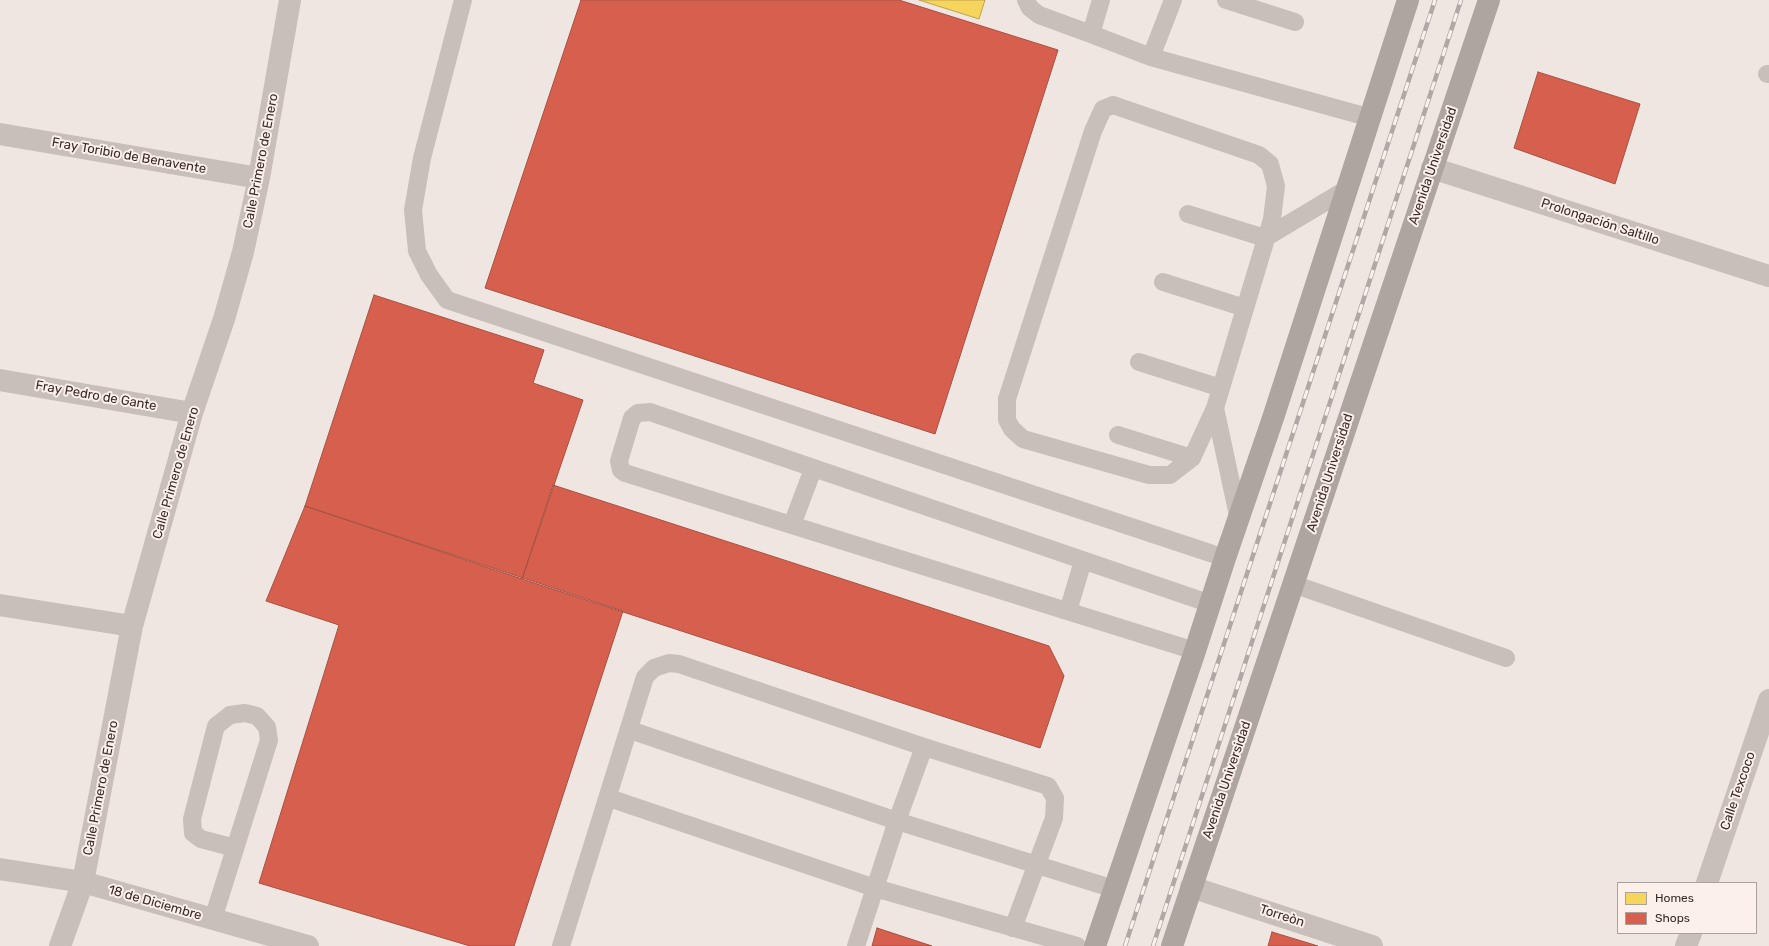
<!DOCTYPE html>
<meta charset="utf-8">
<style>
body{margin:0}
#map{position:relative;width:1769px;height:946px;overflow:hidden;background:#efe6e2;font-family:Rubik,sans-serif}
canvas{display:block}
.legend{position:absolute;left:1617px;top:882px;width:140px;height:52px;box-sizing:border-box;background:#fbf0ea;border:1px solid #ada19c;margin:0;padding:5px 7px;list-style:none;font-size:12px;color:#392b28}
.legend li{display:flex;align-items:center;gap:8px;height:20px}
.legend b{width:20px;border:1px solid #ada19c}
</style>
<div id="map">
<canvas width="1769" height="946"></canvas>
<ul class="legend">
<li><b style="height:11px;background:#f6d55c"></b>Homes</li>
<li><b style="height:11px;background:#d6604d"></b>Shops</li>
</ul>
</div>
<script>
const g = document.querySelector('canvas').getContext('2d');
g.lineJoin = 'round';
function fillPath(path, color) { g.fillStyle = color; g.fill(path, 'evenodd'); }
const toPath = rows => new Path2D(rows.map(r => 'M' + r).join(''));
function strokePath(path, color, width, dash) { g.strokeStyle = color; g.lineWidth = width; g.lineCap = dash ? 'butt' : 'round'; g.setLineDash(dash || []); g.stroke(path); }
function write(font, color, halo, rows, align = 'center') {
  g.font = font + ' Rubik,sans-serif'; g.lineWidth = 4; g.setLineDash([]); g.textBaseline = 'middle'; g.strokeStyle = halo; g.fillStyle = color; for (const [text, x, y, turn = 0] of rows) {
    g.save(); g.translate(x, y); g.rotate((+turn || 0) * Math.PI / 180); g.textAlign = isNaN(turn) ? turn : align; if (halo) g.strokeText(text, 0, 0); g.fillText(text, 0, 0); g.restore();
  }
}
const homes = toPath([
 [919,0,985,0,979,19,919,0]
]);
fillPath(homes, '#f6d55c');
strokePath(homes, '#bda24c', 1);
const shops = toPath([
 [581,0,899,0,1058,50,935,434,485,288,581,0],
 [1538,72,1640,104,1615,184,1514,148,1538,72],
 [374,295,544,350,533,383,583,400,522,579,305,506,374,295],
 [553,485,1049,646,1064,676,1040,748,522,579,553,485],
 [305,506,623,611,514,946,470,946,259,883,339,625,266,601,305,506],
 [877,928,932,946,872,946,877,928],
 [1272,932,1318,946,1268,946,1272,932]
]);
fillPath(shops, '#d6604d');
strokePath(shops, '#a75042', 1);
strokePath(toPath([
 [463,0,422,158,413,210,417,251,429,275,447,300,1225,558],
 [1026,0,1030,8,1039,15,1091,34],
 [1101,0,1091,34,1151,57,1371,118],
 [1226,0,1295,22],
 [1151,57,1173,0],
 [1767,74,1769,74],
 [1113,105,1259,155,1270,164,1276,186,1272,219,1215,408,1192,458,1170,475,1149,475,1023,439,1012,429,1007,420,1007,399,1093,131,1103,109,1113,105],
 [1188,214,1265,238,1347,189],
 [1163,282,1245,308],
 [1139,362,1221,388],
 [1215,408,1239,520],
 [1118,435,1192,458],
 [792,525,813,469],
 [1293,584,1506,658],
 [1068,611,1083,561],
 [1195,651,625,473,621,470,619,461,632,418,638,413,650,412,1211,604],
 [630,730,897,821,1114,889],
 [609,798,875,888,1077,946],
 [213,919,269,740,267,727,257,716,245,713,230,715,216,726,192,819,193,833,201,839,235,848],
 [561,946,645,677,654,668,669,663,679,664,924,747,1048,786,1055,798,1054,818,1013,928],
 [856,946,897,821,924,747]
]), '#c8beba', 18);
strokePath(toPath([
 [0,134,259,178],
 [1432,168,1769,276],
 [0,380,192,413],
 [0,605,132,626],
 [0,869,83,882,308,946],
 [1707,883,1769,700],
 [1191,887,1372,946],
 [60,946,83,882,132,626,192,413,224,319,243,252,259,178,290,0],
 [1686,946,1691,933]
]), '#c8beba', 22);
strokePath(toPath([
 [1095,946,1195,651,1225,558,1273,418,1408,0],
 [1172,946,1489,0]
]), '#aea5a1', 22);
const rail = toPath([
 [1125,946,1435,0],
 [1153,946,1461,0]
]);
strokePath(rail, '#afa8a5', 4.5);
strokePath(rail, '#fbf0ea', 3, [9]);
write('13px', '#392b28', '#fbf0ea', [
 ["Fray Toribio de Benavente",129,156,10],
 ["Calle Primero de Enero",261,161,-79],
 ["Avenida Universidad",1433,166,-71],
 ["Prolongación Saltillo",1600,222,18],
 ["Fray Pedro de Gante",96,396,10],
 ["Calle Primero de Enero",176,473,-74],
 ["Avenida Universidad",1330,473,-72],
 ["Avenida Universidad",1227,780,-71],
 ["Calle Primero de Enero",101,788,-79],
 ["Calle Texcoco",1738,791,-71],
 ["18 de Diciembre",155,903,16],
 ["Torreòn",1282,916,18]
]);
</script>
